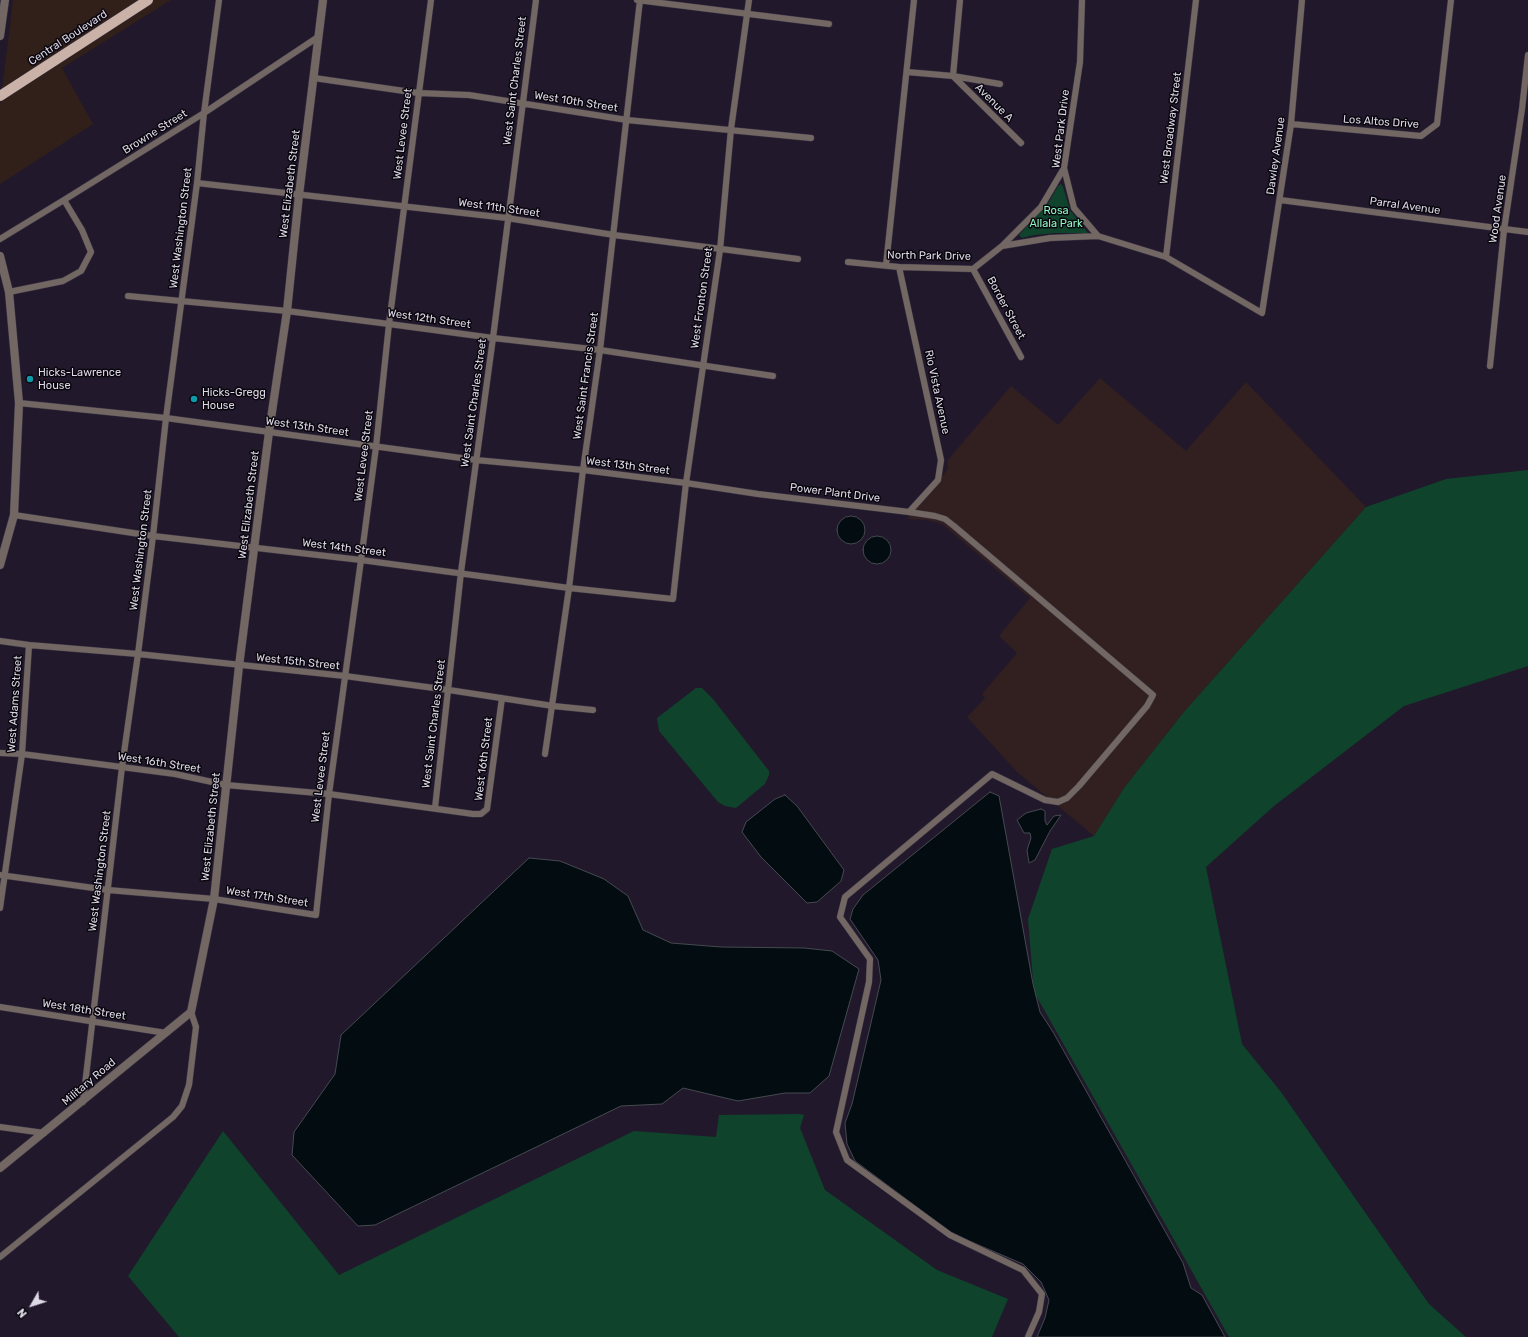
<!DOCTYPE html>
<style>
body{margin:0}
#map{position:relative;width:1528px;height:1337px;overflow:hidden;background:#21192b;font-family:Rubik,sans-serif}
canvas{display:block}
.north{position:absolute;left:12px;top:1285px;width:40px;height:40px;-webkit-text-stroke:3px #09060e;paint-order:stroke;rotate:231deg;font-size:11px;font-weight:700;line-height:16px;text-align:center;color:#ded9e6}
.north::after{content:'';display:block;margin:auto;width:14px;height:18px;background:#ded9e6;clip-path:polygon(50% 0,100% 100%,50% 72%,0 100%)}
</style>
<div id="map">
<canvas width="1528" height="1337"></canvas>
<div class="north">N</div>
</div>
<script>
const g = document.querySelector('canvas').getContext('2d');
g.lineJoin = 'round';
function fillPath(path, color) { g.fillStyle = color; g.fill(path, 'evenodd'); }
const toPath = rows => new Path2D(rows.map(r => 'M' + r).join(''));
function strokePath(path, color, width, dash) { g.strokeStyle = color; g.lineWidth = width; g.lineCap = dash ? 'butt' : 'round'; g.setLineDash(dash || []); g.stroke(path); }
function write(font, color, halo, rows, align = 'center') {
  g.font = font + ' Rubik,sans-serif'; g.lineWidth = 3; g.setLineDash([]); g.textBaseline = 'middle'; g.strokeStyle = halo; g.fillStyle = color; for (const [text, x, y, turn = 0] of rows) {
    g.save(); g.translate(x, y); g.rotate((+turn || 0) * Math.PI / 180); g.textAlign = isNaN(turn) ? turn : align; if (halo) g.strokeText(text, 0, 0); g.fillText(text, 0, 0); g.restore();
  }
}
fillPath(toPath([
 [13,0,171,0,62,68,93,124,0,184,0,106]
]), '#311f1a');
fillPath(toPath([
 [1100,378,1186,451,1246,382,1366,507,1183,713,1124,788,1094,836,1017,772,967,717,985,698,982,694,1017,653,999,636,1030,598,942,524,927,520,907,519,948,469,947,461,1011,386,1058,425]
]), '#321f1f');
fillPath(toPath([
 [1061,184,1063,187,1070,210,1088,233,1055,233,1034,235,1022,238,1019,235,1049,202,1058,186],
 [1528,470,1528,666,1404,706,1274,806,1206,867,1242,1044,1281,1092,1429,1304,1466,1337,1229,1337,1034,992,1028,919,1052,849,1094,836,1124,788,1183,713,1366,507,1446,479],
 [696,688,702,688,713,699,769,771,769,775,765,784,736,808,725,806,718,802,659,731,657,718],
 [800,1114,804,1115,800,1128,825,1190,937,1270,1008,1299,992,1337,179,1337,128,1276,223,1131,339,1275,634,1131,716,1137,719,1115]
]), '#0f432c');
const water = toPath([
 '837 530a14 14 0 1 1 28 0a14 14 0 1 1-28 0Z',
 '863 550a14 14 0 1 1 28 0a14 14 0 1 1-28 0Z',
 [990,792,999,796,1033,984,1040,1012,1053,1032,1183,1263,1191,1288,1202,1295,1225,1337,1037,1337,1045,1318,1049,1300,1041,1282,1023,1264,953,1234,855,1161,847,1144,845,1123,852,1104,881,980,878,960,850,919,853,909,863,895,990,792],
 [785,795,797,806,844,870,841,881,817,902,807,903,761,857,742,832,746,822,775,799,785,795],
 [1041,809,1045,811,1045,821,1047,825,1054,816,1061,815,1050,831,1035,860,1029,863,1027,850,1031,838,1030,833,1024,833,1017,820,1026,813,1041,809],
 [529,858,560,861,604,879,628,896,643,930,671,943,721,947,804,948,832,951,859,969,829,1076,810,1093,785,1093,738,1101,683,1088,662,1104,621,1106,375,1225,358,1226,292,1155,294,1132,335,1074,341,1035,529,858]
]);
fillPath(water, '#030c10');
strokePath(water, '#454a50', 1);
const minor = toPath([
 [637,0,829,24],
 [960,0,953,76,1000,84],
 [1082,0,1080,62,1064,168,1074,208,1098,236,1166,257,1262,313,1291,124,1302,0],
 [907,72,953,76,1021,143],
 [314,78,418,93,469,95,627,120,811,138],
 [1291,124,1421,136,1437,124,1451,0],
 [197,183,507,218,614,235,798,259],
 [1280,200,1528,232],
 [0,239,64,200,204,113,318,37],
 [1002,246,1041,207,1064,168],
 [1166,257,1196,0],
 [848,262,899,267,973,269,1002,246,1050,238,1098,236],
 [886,265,914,0],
 [899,267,941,460,938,480,909,512],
 [973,269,1021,357],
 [9,292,63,281,81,271,91,252,82,230,64,200],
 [128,296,287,311,389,324,493,338,600,350,773,376],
 [1490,366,1504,230,1522,109,1528,55],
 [19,403,166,418,476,460,583,470,686,483,758,494,909,512,935,516,945,519,954,526,1153,695,1147,706,1079,786,1067,798,1058,802,1045,800,992,774,845,897,840,917,870,959,869,982,836,1132,847,1160,950,1235,1023,1270,1042,1294,1039,1312,1028,1337],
 [14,515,153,536,361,560,569,588,673,599,686,483,720,250,731,129,749,0],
 [0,641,29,645,138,654,345,676,449,690,553,706,593,710],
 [0,753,22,754,175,774,226,785,329,794,473,814,481,814,487,809,502,698],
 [545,754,569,588,583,470,600,350,640,0],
 [435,808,461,572,493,338,536,0],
 [0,875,108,890,214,899,316,915,329,794,361,560,376,447,389,324,431,0],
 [0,908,22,754,29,645],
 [0,1007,166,1033],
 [83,1102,122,767,138,654,153,536,166,418,197,183,204,113,219,0],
 [0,1127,44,1133],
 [0,1257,173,1117,182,1106,189,1085,196,1027,191,1012]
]);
const tertiary = toPath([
 [0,36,5,0],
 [0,256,9,292,19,403,14,515,0,565],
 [0,1168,191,1012,214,899,239,666,269,432,287,311,299,195,323,0]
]);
const primary = toPath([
 [0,96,148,0]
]);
strokePath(minor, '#3b3445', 7);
strokePath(tertiary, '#3b3445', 9);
strokePath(primary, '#3b3445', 11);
strokePath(minor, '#726762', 6);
strokePath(tertiary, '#726762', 8);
strokePath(primary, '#cab2a8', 10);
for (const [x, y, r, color] of [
 [30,379,4,"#0f9aa8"],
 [194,399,4,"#0f9aa8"]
]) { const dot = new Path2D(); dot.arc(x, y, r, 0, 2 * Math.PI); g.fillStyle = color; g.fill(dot); strokePath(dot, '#09060e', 1.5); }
write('11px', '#ded9e6', '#09060e', [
 ["Central Boulevard",68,38,-33],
 ["West Saint Charles Street",515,81,-83],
 ["West 10th Street",576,102,9],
 ["Avenue A",994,103,45],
 ["Los Altos Drive",1381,122,4],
 ["West Broadway Street",1171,128,-83],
 ["West Park Drive",1061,129,-83],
 ["Browne Street",155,132,-32],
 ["West Levee Street",403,134,-83],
 ["Dawley Avenue",1276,156,-82],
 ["West Elizabeth Street",290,184,-83],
 ["Parral Avenue",1405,206,8],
 ["West 11th Street",499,208,8],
 ["Wood Avenue",1498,209,-82],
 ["West Washington Street",181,228,-83],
 ["North Park Drive",929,256,1],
 ["West Fronton Street",702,298,-82],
 ["Border Street",1006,308,62],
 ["West 12th Street",429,319,8],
 ["West Saint Francis Street",586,376,-82],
 ["Rio Vista Avenue",937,392,78],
 ["West Saint Charles Street",474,403,-82],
 ["West 13th Street",307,427,8],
 ["West Levee Street",364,456,-83],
 ["West 13th Street",628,466,7],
 ["Power Plant Drive",835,493,7],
 ["West Elizabeth Street",249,505,-83],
 ["West 14th Street",344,548,7],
 ["West Washington Street",141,550,-83],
 ["West 15th Street",298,662,6],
 ["West Adams Street",15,704,-86],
 ["West Saint Charles Street",434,724,-83],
 ["West 16th Street",484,759,-83],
 ["West 16th Street",159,763,9],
 ["West Levee Street",321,777,-83],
 ["West Elizabeth Street",211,827,-84],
 ["West Washington Street",100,871,-83],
 ["West 17th Street",267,897,9],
 ["West 18th Street",84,1010,9],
 ["Military Road",89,1082,-40]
]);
write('11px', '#8ef7c1', '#09060e', [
 ["Rosa",1056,211],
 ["Allala Park",1056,224]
]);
write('11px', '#ded9e6', '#09060e', [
 ["Hicks-Lawrence",38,373],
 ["House",38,386],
 ["Hicks-Gregg",202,393],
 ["House",202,406]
], 'left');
</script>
